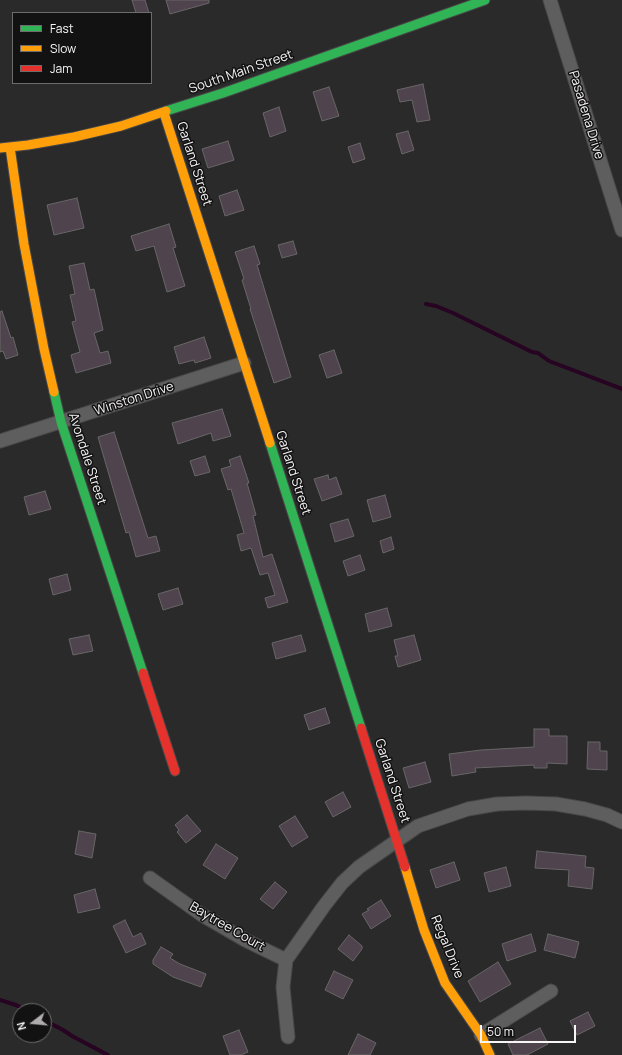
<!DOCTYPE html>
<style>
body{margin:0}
#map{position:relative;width:622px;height:1055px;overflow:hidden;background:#2a2a2a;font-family:Manrope,sans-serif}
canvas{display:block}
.legend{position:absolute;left:12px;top:12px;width:140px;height:72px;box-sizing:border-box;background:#131212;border:1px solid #6e6c6d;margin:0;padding:5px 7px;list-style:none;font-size:12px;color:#f6f4f5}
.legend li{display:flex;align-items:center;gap:8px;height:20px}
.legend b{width:20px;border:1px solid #6e6c6d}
.north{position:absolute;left:12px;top:1003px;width:40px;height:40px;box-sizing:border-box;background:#131212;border:1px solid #6e6c6d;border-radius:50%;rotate:254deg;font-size:11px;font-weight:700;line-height:16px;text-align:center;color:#f6f4f5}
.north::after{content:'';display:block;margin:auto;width:14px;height:18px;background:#afadae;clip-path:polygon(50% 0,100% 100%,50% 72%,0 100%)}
.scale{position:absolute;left:480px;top:1025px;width:96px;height:18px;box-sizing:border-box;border:2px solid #f6f4f5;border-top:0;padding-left:5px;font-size:12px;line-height:14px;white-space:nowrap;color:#f6f4f5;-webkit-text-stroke:3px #131212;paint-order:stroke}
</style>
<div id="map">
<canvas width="622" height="1055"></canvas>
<ul class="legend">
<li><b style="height:5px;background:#30b455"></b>Fast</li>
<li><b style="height:5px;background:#ff9f0a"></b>Slow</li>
<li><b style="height:5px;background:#e5322d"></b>Jam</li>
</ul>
<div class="north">N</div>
<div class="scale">50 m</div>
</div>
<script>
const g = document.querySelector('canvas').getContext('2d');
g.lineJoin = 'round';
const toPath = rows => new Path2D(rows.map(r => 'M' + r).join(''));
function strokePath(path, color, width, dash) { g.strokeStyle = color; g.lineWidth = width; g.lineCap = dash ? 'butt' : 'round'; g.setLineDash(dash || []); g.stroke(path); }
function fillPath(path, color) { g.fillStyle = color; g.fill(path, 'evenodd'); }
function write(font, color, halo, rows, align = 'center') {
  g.font = font + ' Manrope,sans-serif'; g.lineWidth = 3; g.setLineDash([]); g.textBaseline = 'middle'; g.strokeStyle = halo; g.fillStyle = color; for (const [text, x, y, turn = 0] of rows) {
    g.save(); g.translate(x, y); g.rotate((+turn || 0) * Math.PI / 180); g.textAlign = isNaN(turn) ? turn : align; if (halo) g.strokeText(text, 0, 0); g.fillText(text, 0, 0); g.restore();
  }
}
strokePath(toPath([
 [426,304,436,306,453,313,532,352,538,353,549,361,622,389],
 [0,1000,16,1005,27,1011],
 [44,1020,63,1030,72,1036,108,1055]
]), '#270421', 4);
const building = toPath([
 [132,0,145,0,149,13,136,13,132,0],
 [166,0,209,0,209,3,170,14,166,0],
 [423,84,430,120,417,122,412,100,400,102,397,90,423,84],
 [329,87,339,116,322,121,313,92,329,87],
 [279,107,286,131,270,137,263,113,279,107],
 [408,131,414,150,402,154,396,134,408,131],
 [228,141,234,160,208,168,202,149,228,141],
 [360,143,365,159,353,163,348,147,360,143],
 [237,190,244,210,225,216,219,196,237,190],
 [77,198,84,228,54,235,47,205,77,198],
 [169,224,176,247,173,248,185,286,167,292,154,246,136,251,131,236,169,224],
 [293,241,297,254,282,258,278,245,293,241],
 [254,246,260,264,257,265,291,377,274,383,250,309,251,309,242,280,244,279,235,252,254,246],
 [84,263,90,290,94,289,103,330,94,333,100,353,108,351,111,363,76,373,71,355,80,352,72,322,76,321,70,295,75,294,69,266,84,263],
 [2,311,11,338,13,337,18,355,6,359,3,351,0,352,0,312,2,311],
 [204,337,211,358,195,363,194,360,179,364,174,347,204,337],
 [334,350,342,373,327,378,319,355,334,350],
 [222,409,231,436,213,441,211,433,178,444,172,423,222,409],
 [114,432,148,538,156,536,160,551,136,557,129,532,126,533,98,437,114,432],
 [205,456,210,472,195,476,190,461,205,456],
 [240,456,249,483,247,483,256,515,253,516,263,557,272,554,288,602,268,608,265,598,275,595,268,573,260,575,251,548,241,551,237,535,244,533,231,489,228,490,221,469,231,466,229,460,240,456],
 [328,475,329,480,336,477,342,494,322,501,314,479,328,475],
 [45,491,51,509,29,515,24,497,45,491],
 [385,495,391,517,373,522,367,500,385,495],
 [348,519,354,536,335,542,330,524,348,519],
 [391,537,394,549,383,553,380,541,391,537],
 [360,555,365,570,348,576,343,561,360,555],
 [67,574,71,590,53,595,49,579,67,574],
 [178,588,183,604,163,610,158,594,178,588],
 [387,608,392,626,369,632,365,614,387,608],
 [89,635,93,651,73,655,69,639,89,635],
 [301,635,306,651,276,659,272,643,301,635],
 [414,635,421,660,398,667,395,656,398,656,394,640,414,635],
 [325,708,330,723,309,730,304,715,325,708],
 [534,729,549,729,549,736,567,736,567,764,547,763,547,768,534,768,534,765,475,768,476,772,452,776,449,754,481,750,534,747,534,729],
 [588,742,600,742,600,751,607,751,607,770,587,769,588,742],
 [425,762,431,782,409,788,403,768,425,762],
 [343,792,351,807,333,817,325,802,343,792],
 [187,815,201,831,186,843,177,832,179,830,175,825,187,815],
 [295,816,308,837,292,847,279,826,295,816],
 [79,831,96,834,92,858,75,854,79,831],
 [216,844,238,858,225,879,203,865,216,844],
 [537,851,586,856,585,867,594,868,592,889,568,886,569,870,535,868,537,851],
 [454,862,460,880,436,888,430,870,454,862],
 [506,867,511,886,489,892,484,873,506,867],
 [275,882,287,892,273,909,260,899,275,882],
 [95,889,100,908,78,913,74,895,95,889],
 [381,900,391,916,371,929,362,914,369,910,367,909,381,900],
 [125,920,133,937,141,933,146,944,126,953,113,926,125,920],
 [531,934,536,951,507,961,502,944,531,934],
 [548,934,579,942,575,958,544,950,548,934],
 [349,935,362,946,362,949,353,961,338,949,349,935],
 [161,947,173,954,170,958,180,964,206,974,201,987,173,977,153,964,153,960,161,947],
 [498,962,511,984,480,1002,468,981,498,962],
 [334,971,353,980,343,999,325,990,334,971],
 [588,1012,595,1026,577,1035,570,1021,588,1012],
 [540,1028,548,1044,527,1055,513,1055,508,1044,540,1028],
 [239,1030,248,1052,241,1055,230,1055,223,1036,239,1030],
 [358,1034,376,1043,370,1055,348,1055,358,1034]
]);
fillPath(building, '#4f444d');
strokePath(building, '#686667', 1);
const street = toPath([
 [550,0,622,230],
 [0,441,244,363],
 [150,878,202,915,245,940,286,960],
 [481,1035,551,991],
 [288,1037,283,987,286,960,324,906,342,883,359,867,418,826,468,809,497,804,526,803,556,804,585,809,607,815,622,822]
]);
const fast = toPath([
 [166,111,223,93,485,0],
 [54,392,61,422,143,673],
 [270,443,361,728]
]);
const slow = toPath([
 [164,113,270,443],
 [10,147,24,244,44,349,54,392],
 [0,148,28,145,74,137,121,126,166,111],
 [405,867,424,930,445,983,481,1035,490,1055]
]);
const jam = toPath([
 [143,673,175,771],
 [361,728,405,867]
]);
strokePath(street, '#484848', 15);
strokePath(fast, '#484848', 11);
strokePath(slow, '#484848', 11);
strokePath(jam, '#484848', 11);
strokePath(street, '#5f5e5f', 13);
strokePath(fast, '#30b455', 9);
strokePath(slow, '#ff9f0a', 9);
strokePath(jam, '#e5322d', 9);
write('13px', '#f6f4f5', '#131212', [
 ["South Main Street",241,72,-19],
 ["Pasadena Drive",586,115,73],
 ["Garland Street",194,164,72],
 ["Winston Drive",134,399,-18],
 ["Avondale Street",87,459,72],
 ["Garland Street",293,473,72],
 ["Garland Street",392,781,72],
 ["Baytree Court",227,927,30],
 ["Regal Drive",447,947,68]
]);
</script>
